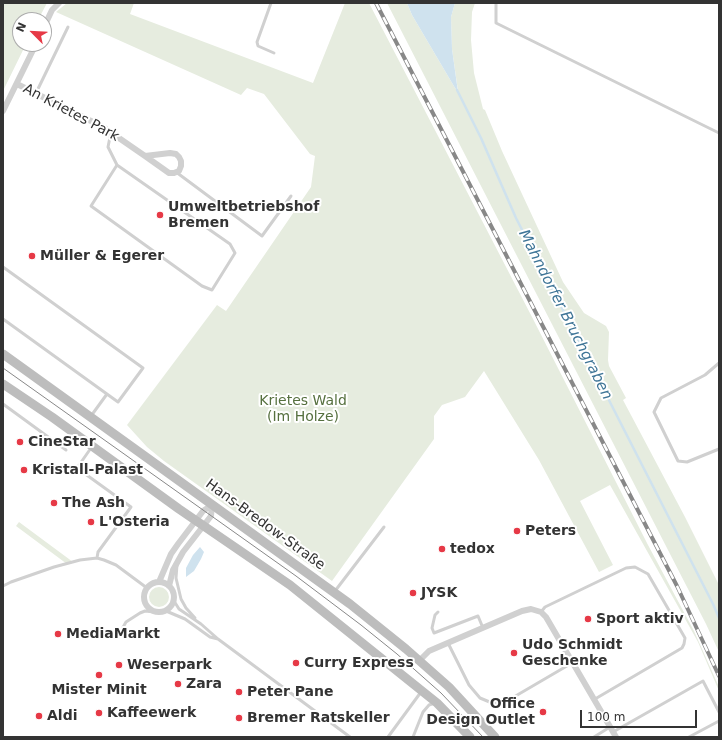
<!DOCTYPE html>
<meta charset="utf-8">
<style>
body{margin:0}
#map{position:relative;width:722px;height:740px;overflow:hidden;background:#fff;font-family:"DejaVu Sans",sans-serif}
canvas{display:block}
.frame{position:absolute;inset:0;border:4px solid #333;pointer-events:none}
.north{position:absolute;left:12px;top:12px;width:40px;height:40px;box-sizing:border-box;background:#fff;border:1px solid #adadad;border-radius:50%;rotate:294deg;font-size:11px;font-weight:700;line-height:16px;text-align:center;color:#333}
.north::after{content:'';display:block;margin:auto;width:14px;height:18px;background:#e63946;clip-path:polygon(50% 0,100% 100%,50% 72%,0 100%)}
.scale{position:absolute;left:580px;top:710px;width:117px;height:18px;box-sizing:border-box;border:2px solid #333;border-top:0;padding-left:5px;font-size:12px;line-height:14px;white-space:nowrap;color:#333;-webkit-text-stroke:3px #fff;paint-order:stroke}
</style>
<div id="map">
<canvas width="722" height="740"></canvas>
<div class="frame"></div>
<div class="north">N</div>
<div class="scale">100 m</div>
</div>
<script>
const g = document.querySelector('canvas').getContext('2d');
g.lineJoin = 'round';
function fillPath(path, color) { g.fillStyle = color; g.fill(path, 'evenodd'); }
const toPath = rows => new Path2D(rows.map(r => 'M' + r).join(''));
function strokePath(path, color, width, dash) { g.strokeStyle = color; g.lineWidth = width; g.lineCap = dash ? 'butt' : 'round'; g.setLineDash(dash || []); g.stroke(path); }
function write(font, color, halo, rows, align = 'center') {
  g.font = font + ' "DejaVu Sans",sans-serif'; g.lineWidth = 4; g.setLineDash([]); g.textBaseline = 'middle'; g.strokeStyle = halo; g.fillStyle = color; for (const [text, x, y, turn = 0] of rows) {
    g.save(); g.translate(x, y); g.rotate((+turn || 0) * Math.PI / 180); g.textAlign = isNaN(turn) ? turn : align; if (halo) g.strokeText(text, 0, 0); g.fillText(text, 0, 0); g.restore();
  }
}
fillPath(toPath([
 [3,3,47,3,38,20,20,20,20,44,26,44,3,91],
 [67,3,134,3,130,14,313,83,345,3,369,3,532,317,648,545,694,631,719,687,719,691,698,642,610,485,580,501,613,565,599,572,539,460,484,371,465,397,442,405,434,416,434,439,332,581,164,461,147,447,127,425,217,305,226,311,311,187,315,156,310,154,264,94,247,88,241,95,56,12],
 [387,3,407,3,412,15,455,88,458,91,452,49,451,17,455,3,475,3,472,12,471,40,474,73,483,109,485,110,502,151,563,282,584,313,606,326,609,332,608,360,609,366,626,398,623,400,685,517,719,585,719,652,706,624],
 [19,522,73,562,67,564,16,526],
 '149 597a10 10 0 1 1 20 0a10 10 0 1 1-20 0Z'
]), '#e6ecdf');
fillPath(toPath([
 [407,3,455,3,451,17,452,49,458,92,455,88,412,15],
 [200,547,204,552,201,559,194,571,186,577,186,568,193,555]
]), '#cfe2ee');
strokePath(toPath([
 [457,90,481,138,516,218,713,604,719,618]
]), '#cfe2ee', 2.5);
strokePath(toPath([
 [271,3,257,42,258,46,274,53],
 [496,3,496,23,719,133],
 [36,93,68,27],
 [111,132,108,147,117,165,230,244,235,253,212,290,202,286,91,206,117,165],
 [176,172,262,236,291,196],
 [3,267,143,368,118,402,3,319],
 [719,363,705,375,661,398,654,412,678,461,687,462,719,449],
 [3,404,66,450],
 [91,416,107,394],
 [91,448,77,468,131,507,98,552,97,558],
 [177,565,176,578,181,599,186,608,195,618],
 [3,586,11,582,54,567,80,560,97,558,104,560,116,565,147,588],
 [335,591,384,527],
 [174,601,179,609,201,624,218,639,350,737],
 [166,611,185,619,210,637,218,639],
 [438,612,435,615,432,628,434,633,478,616,483,628],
 [541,612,545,607,626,568,635,567,648,574,685,638,684,644,682,648,595,699],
 [122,629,126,622,140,613,145,611,154,612],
 [448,643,469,685,480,698,492,703,502,703,507,701,572,663],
 [613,732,703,681,719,712],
 [388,737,421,692],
 [413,737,423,712,429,705,435,703],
 [594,737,610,727],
 [689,737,719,721]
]), '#d0d0d0', 3);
strokePath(toPath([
 [44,27,52,10,59,3],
 [17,84,103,127,145,156,169,173,174,173,179,171,181,166,181,161,179,157,176,154,170,153,145,156],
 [3,111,36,44],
 '144 597a15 15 0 1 1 30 0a15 15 0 1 1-30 0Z',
 [159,582,171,554,178,544,203,511,212,505],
 [169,586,173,570,183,552,211,516,212,505],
 [420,660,429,651,522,611,531,609,541,612,546,617,616,737]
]), '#d0d0d0', 6);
strokePath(toPath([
 [3,354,350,604,406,649,449,687,495,737],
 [3,384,52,417,179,509,290,585,437,703,470,737]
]), '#bdbdbd', 9);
strokePath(toPath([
 [3,368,296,576,361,625,397,654,441,693,483,737]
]), '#888', 1);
const rail = toPath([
 [376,3,677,586,719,676]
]);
strokePath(rail, '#888', 4);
strokePath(rail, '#fff', 2.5, [8]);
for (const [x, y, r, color] of [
 [160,215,4,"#e63946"],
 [32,256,4,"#e63946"],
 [20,442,4,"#e63946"],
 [24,470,4,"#e63946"],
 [54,503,4,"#e63946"],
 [91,522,4,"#e63946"],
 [517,531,4,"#e63946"],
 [442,549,4,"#e63946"],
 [413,593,4,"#e63946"],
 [588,619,4,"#e63946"],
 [58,634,4,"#e63946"],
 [514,653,4,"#e63946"],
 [296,663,4,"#e63946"],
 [119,665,4,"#e63946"],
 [99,675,4,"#e63946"],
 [178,684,4,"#e63946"],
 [239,692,4,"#e63946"],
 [543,712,4,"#e63946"],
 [99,713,4,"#e63946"],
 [39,716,4,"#e63946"],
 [239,718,4,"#e63946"]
]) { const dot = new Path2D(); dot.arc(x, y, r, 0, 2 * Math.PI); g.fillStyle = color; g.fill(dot); strokePath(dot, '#fff', 1.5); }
write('14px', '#333', '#fff', [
 ["An Krietes Park",71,113,28],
 ["Hans-Bredow-Straße",265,525,36]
]);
write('bold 14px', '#333', '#fff', [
 ["Umweltbetriebshof",168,207],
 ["Bremen",168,223],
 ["Müller & Egerer",40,256],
 ["CineStar",28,442],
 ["Kristall-Palast",32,470],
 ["The Ash",62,503],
 ["L'Osteria",99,522],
 ["Peters",525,531],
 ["tedox",450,549],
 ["JYSK",421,593],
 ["Sport aktiv",596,619],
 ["MediaMarkt",66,634],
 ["Udo Schmidt",522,645],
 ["Geschenke",522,661],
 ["Curry Express",304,663],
 ["Weserpark",127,665],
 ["Zara",186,684],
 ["Mister Minit",99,690,"center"],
 ["Peter Pane",247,692],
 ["Office",535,704,"right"],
 ["Design Outlet",535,720,"right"],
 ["Kaffeewerk",107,713],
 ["Aldi",47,716],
 ["Bremer Ratskeller",247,718]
], 'left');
write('14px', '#56703f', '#fff', [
 ["Krietes Wald",303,401],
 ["(Im Holze)",303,417]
]);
write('italic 15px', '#3f7597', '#fff', [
 ["Mahndorfer Bruchgraben",565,315,63]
]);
</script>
